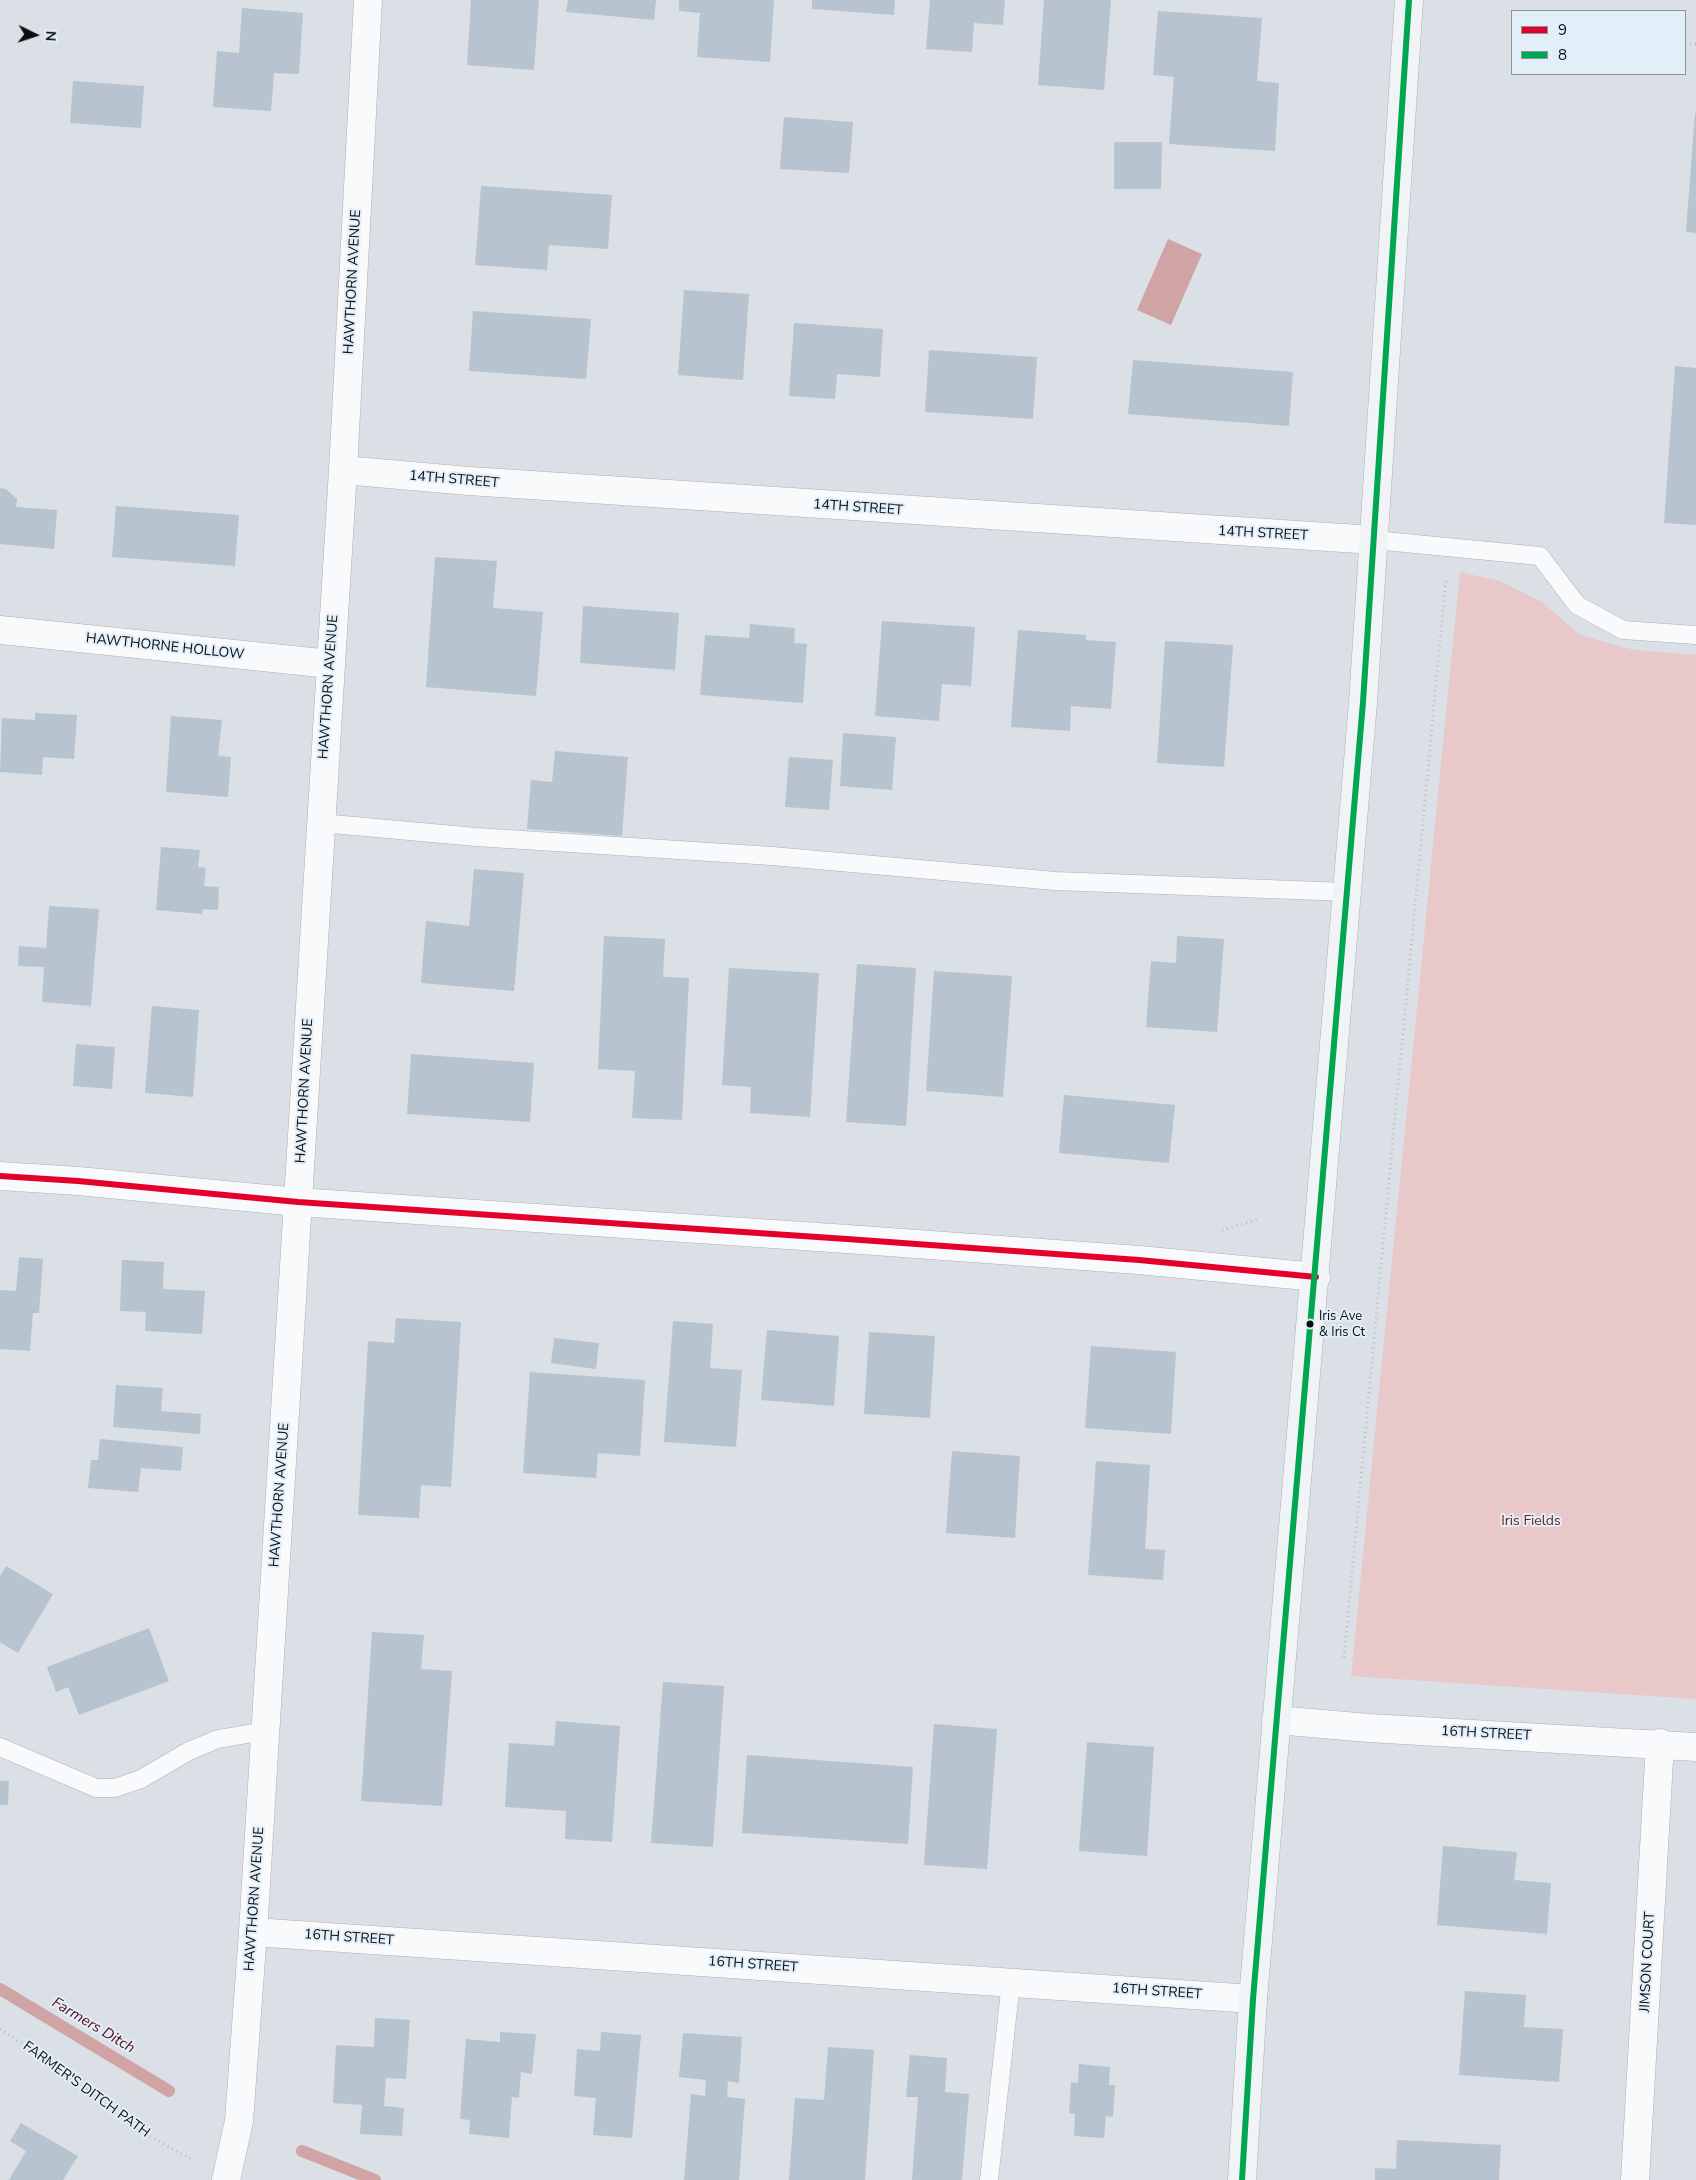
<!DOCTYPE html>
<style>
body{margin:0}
#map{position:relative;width:1696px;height:2180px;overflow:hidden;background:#dae0e6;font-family:"Nunito Sans",sans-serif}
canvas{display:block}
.legend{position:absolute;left:1511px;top:10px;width:175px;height:65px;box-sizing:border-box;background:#e2eef8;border:1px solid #8c949c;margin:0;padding:6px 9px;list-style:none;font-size:15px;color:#0a0e11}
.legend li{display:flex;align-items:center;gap:10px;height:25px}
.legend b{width:25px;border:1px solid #8c949c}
.north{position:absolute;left:10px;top:10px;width:50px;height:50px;-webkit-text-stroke:4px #e2eef8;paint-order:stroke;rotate:94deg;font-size:14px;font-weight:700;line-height:20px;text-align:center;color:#0a0e11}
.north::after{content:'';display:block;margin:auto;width:18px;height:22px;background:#0a0e11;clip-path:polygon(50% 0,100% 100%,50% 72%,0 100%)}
</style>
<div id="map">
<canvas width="1696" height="2180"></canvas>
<ul class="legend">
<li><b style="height:6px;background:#e4002b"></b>9</li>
<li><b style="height:6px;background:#00a651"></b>8</li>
</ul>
<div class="north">N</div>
</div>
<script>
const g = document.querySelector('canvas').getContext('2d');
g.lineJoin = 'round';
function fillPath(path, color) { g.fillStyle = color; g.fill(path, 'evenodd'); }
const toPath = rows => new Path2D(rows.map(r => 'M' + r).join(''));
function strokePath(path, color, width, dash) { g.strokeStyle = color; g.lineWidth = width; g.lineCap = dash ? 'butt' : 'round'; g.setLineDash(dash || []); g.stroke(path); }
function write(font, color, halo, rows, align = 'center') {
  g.font = font + ' "Nunito Sans",sans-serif'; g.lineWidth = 4; g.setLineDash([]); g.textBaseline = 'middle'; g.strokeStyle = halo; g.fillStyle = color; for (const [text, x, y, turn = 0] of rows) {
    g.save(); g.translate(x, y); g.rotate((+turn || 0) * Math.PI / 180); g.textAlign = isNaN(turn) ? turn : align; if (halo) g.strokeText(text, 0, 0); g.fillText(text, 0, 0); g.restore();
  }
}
fillPath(toPath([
 [1460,572,1500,581,1542,602,1580,635,1634,650,1696,655,1696,1699,1351,1676]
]), '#e9c8c9');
fillPath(toPath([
 [1168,239,1202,254,1171,325,1137,310]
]), '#d0a3a4');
strokePath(toPath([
 [0,1989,169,2091],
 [302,2151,375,2180]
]), '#d0a3a4', 12);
fillPath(toPath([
 [471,0,539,0,534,70,467,65],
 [568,0,656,0,654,20,566,12],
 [679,0,774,0,770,62,697,57,700,13,679,11],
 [812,0,895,0,894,15,812,9],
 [930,0,1005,0,1003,25,974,23,972,52,926,49],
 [1044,0,1111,0,1104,90,1038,85],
 [242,8,303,13,299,74,274,73,271,111,213,107,217,51,239,53],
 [1158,11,1262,18,1257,81,1279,83,1275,151,1169,144,1174,77,1153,75],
 [73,81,144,86,141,128,70,123],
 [1695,113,1696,113,1696,233,1686,232],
 [784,117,853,122,849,173,780,169],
 [1114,142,1162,142,1161,189,1114,189],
 [481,186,612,195,608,249,549,245,547,270,475,265],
 [684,290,749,294,743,380,678,375],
 [473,311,591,319,586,379,469,371],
 [794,323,883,329,880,377,837,374,835,399,789,396],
 [929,350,1037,357,1033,419,925,412],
 [1133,360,1293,372,1289,426,1128,414],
 [1675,366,1696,368,1696,525,1664,523],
 [0,488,6,489,17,499,16,507,57,510,54,549,0,544],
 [116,506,239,515,235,566,112,557],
 [435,557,497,561,493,608,543,612,536,696,426,687],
 [583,606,679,613,675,670,580,663],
 [882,621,975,627,971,686,942,684,939,721,875,716],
 [750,624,795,628,794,643,807,644,803,703,700,695,705,635,749,638],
 [1018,630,1086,635,1086,640,1116,642,1111,709,1071,706,1070,731,1011,727],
 [1165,641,1233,645,1224,767,1157,763],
 [35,713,77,715,74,759,43,757,42,775,0,772,2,718,35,720],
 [171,716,222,720,218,756,231,757,228,797,166,792],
 [843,733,896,737,892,790,840,786],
 [555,751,628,757,622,836,527,829,531,780,552,782],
 [789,757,833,760,829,810,785,807],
 [161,847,200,850,198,867,206,868,204,886,219,887,218,910,203,909,202,914,156,910],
 [474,869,524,873,514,991,421,983,426,921,469,926],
 [49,906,99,909,91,1006,42,1002,44,967,18,966,19,946,46,948],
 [604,936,665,939,663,977,689,978,682,1120,632,1118,635,1071,598,1069],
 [1177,936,1224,939,1217,1032,1146,1027,1151,961,1176,963],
 [857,964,916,968,906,1126,846,1122],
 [729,968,819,973,810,1117,750,1113,751,1087,722,1085],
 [934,971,1012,976,1003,1097,926,1091],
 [152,1006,199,1010,193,1097,145,1093],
 [76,1044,115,1047,112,1089,73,1086],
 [411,1054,534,1063,530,1122,407,1114],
 [1064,1095,1175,1105,1169,1163,1059,1153],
 [19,1257,43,1259,39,1313,33,1313,30,1351,0,1349,0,1290,16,1291],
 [122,1260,164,1262,163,1289,205,1291,202,1334,145,1331,146,1312,120,1311],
 [396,1318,461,1322,451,1487,421,1485,419,1518,358,1515,368,1341,394,1343],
 [673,1321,713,1324,710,1368,742,1370,736,1447,664,1442],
 [767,1330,839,1336,834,1406,761,1400],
 [869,1332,935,1336,930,1418,864,1414],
 [554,1338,599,1343,596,1369,551,1363],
 [1091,1346,1176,1352,1171,1434,1085,1428],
 [530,1372,645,1380,640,1456,598,1453,596,1478,523,1473],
 [116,1385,163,1388,161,1411,201,1414,200,1434,113,1427],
 [100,1439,183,1447,181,1471,141,1468,138,1492,88,1488,91,1460,98,1460],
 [952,1451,1020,1456,1015,1538,946,1533],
 [1096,1461,1150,1465,1145,1549,1165,1550,1163,1580,1088,1575],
 [6,1566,53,1594,18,1653,0,1642,0,1576],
 [149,1628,169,1681,79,1715,68,1687,56,1692,47,1667],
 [372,1632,424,1635,421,1669,452,1671,442,1806,361,1801],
 [663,1682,724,1686,713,1847,651,1843],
 [556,1721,620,1726,612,1842,565,1839,566,1811,505,1807,509,1743,554,1746],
 [934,1724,997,1729,987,1869,924,1865],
 [1087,1742,1154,1747,1147,1856,1079,1851],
 [747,1755,913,1767,908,1844,742,1833],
 [0,1781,9,1781,8,1805,0,1805],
 [1443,1846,1517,1852,1514,1880,1551,1883,1547,1934,1437,1925],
 [1465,1991,1526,1995,1524,2027,1563,2029,1559,2082,1459,2075],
 [375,2018,410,2020,406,2079,386,2078,384,2106,404,2108,402,2136,360,2134,362,2105,333,2103,336,2045,374,2047],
 [500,2032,536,2034,532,2074,521,2072,519,2098,512,2097,509,2138,469,2134,470,2120,460,2119,466,2039,500,2042],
 [601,2032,641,2035,632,2138,593,2135,596,2098,574,2096,577,2049,600,2051],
 [683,2033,742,2037,739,2083,728,2081,727,2097,745,2099,739,2180,684,2180,691,2094,705,2096,706,2080,679,2077],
 [828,2047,874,2050,865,2180,789,2180,795,2098,824,2100],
 [910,2055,947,2058,945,2092,969,2094,962,2180,912,2180,918,2097,906,2097],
 [1079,2064,1110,2067,1109,2085,1115,2085,1113,2117,1106,2116,1104,2138,1074,2136,1075,2114,1069,2113,1071,2082,1078,2083],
 [21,2123,78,2156,63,2180,9,2180,26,2151,10,2141],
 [1397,2140,1501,2145,1499,2180,1375,2180,1375,2168,1396,2169]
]), '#b7c3ce');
const lane = toPath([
 [1374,540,1540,556,1577,605,1623,630,1696,635],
 [321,823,476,837,772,856,1055,881,1347,892],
 [0,1747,96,1788,115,1788,141,1779,189,1751,218,1739,265,1731],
 [989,2180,1011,1982]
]);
const street = toPath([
 [343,470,469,481,1374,540],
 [0,630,331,664],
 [0,1176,78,1181,298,1202,847,1239,1139,1260,1316,1277],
 [1276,1720,1369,1728,1696,1747],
 [253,1932,1253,1999],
 [226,2180,239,2121,253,1932,343,470,368,0],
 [1635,2180,1660,1743]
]);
const secondary = toPath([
 [1242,2180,1253,1999,1363,702,1409,0]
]);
strokePath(lane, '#acb1b6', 19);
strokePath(street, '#acb1b6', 29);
strokePath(secondary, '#acb1b6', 29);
strokePath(toPath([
 [1685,43,1696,44],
 [1222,1230,1260,1219],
 [1344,1657,1446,578],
 [0,2029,63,2070,138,2130,193,2160]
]), '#bcbfc1', 3, [1, 4]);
strokePath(lane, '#f9fafb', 18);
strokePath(street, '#f9fafb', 28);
strokePath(secondary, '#f0f4f6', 28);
strokePath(toPath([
 [0,1176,78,1181,298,1202,847,1239,1139,1260,1316,1277]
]), '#e4002b', 6);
strokePath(toPath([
 [1242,2180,1253,1999,1363,702,1409,0]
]), '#00a651', 6);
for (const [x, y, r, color] of [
 [1310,1324,4.5,"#0a0e11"]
]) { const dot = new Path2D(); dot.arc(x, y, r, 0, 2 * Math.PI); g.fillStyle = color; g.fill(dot); strokePath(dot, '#e2eef8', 2); }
write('13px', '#0a0e11', '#e2eef8', [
 ["Iris Ave",1319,1317],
 ["& Iris Ct",1319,1333]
], 'left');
write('14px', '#0a0e11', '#e2eef8', [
 ["HAWTHORN AVENUE",353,282,-87],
 ["14TH STREET",454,480,5],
 ["14TH STREET",858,508,4],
 ["14TH STREET",1263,534,3],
 ["HAWTHORNE HOLLOW",165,647,6],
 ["HAWTHORN AVENUE",329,687,-86],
 ["HAWTHORN AVENUE",305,1091,-87],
 ["HAWTHORN AVENUE",280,1495,-86],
 ["16TH STREET",1486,1734,3],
 ["HAWTHORN AVENUE",255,1899,-86],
 ["16TH STREET",349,1938,4],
 ["JIMSON COURT",1648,1962,-87],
 ["16TH STREET",753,1965,4],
 ["16TH STREET",1157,1992,4],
 ["FARMER'S DITCH PATH",86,2090,36]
]);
write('14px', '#6b1d22', '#e2eef8', [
 ["Iris Fields",1531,1522]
]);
write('italic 15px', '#560511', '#e2eef8', [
 ["Farmers Ditch",93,2026,31]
]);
</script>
